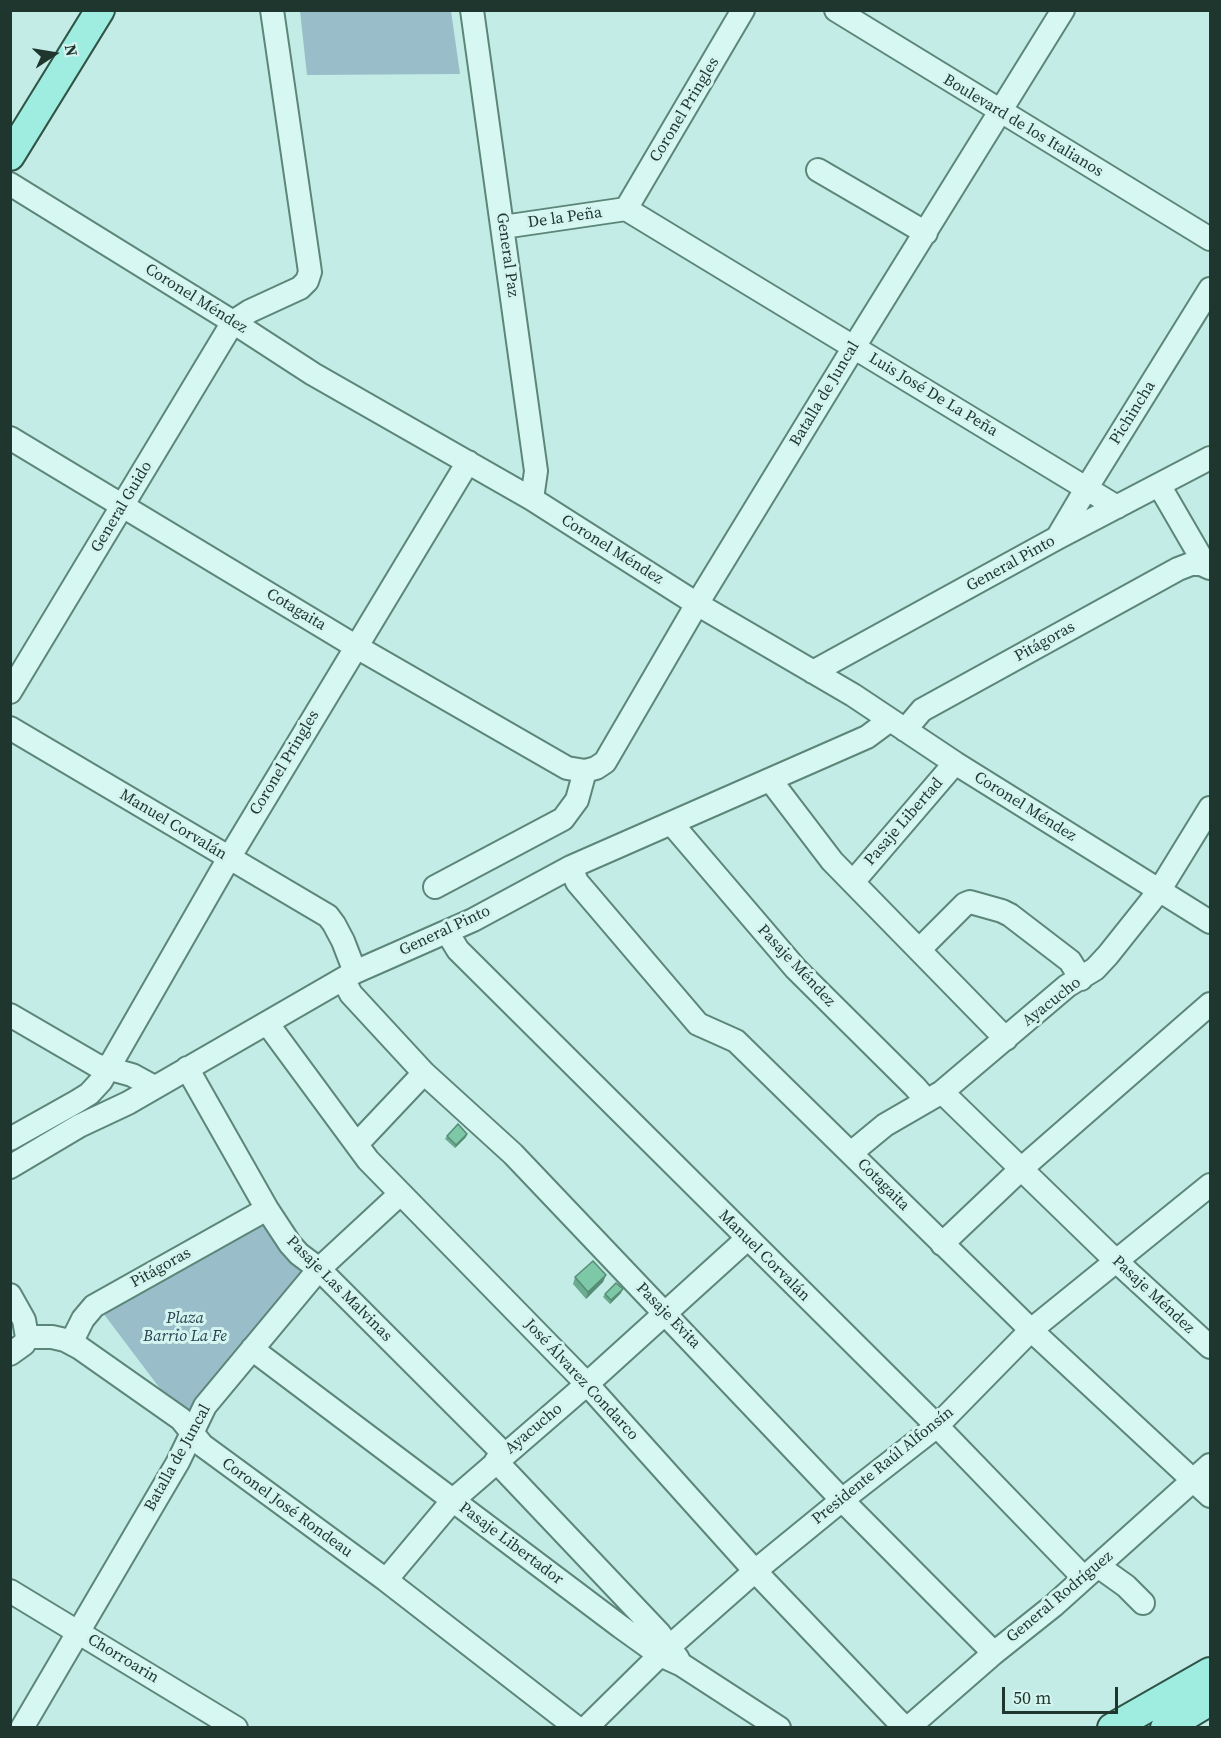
<!DOCTYPE html>
<meta charset="utf-8">
<style>
body{margin:0}
#map{position:relative;width:1221px;height:1738px;overflow:hidden;background:#c4ece6;font-family:"Source Serif 4",serif}
canvas{display:block}
.frame{position:absolute;inset:0;border:12px solid #1f362e;pointer-events:none}
.north{position:absolute;left:24px;top:24px;width:60px;height:60px;-webkit-text-stroke:4px #d4f4ef;paint-order:stroke;rotate:78deg;font-size:16px;font-weight:700;line-height:24px;text-align:center;color:#1f362e}
.north::after{content:'';display:block;margin:auto;width:21px;height:27px;background:#1f362e;clip-path:polygon(50% 0,100% 100%,50% 72%,0 100%)}
.scale{position:absolute;left:1002px;top:1687px;width:116px;height:27px;box-sizing:border-box;border:3px solid #1f362e;border-top:0;padding-left:8px;font-size:18px;line-height:21px;white-space:nowrap;color:#1f362e;-webkit-text-stroke:4px #d4f4ef;paint-order:stroke}
</style>
<div id="map">
<canvas width="1221" height="1738"></canvas>
<div class="frame"></div>
<div class="north">N</div>
<div class="scale">50 m</div>
</div>
<script>
const g = document.querySelector('canvas').getContext('2d');
g.lineJoin = 'round';
function fillPath(path, color) { g.fillStyle = color; g.fill(path, 'evenodd'); }
const toPath = rows => new Path2D(rows.map(r => 'M' + r).join(''));
function strokePath(path, color, width, dash) { g.strokeStyle = color; g.lineWidth = width; g.lineCap = dash ? 'butt' : 'round'; g.setLineDash(dash || []); g.stroke(path); }
function write(font, color, halo, rows, align = 'center') {
  g.font = font + ' "Source Serif 4",serif'; g.lineWidth = 6; g.setLineDash([]); g.textBaseline = 'middle'; g.strokeStyle = halo; g.fillStyle = color; for (const [text, x, y, turn = 0] of rows) {
    g.save(); g.translate(x, y); g.rotate((+turn || 0) * Math.PI / 180); g.textAlign = isNaN(turn) ? turn : align; if (halo) g.strokeText(text, 0, 0); g.fillText(text, 0, 0); g.restore();
  }
}
fillPath(toPath([
 [300,11,451,11,460,74,307,75],
 [260,1220,302,1271,191,1411,177,1411,103,1313]
]), '#99bdc9');
const minor = toPath([
 [472,10,536,471,532,499],
 [836,10,1210,239],
 [818,170,926,233],
 [10,184,233,322,313,374,532,499,697,604,853,695,955,763,1210,922],
 [626,209,1117,507],
 [626,209,743,10],
 [503,227,626,209],
 [10,438,355,646,567,768,585,771,596,768,605,762,697,604,854,347,1063,10],
 [1159,485,1206,566],
 [1057,538,1086,489,1210,289],
 [813,672,1057,538,1210,458],
 [10,692,233,322,250,311,300,288,307,281,310,272,272,10],
 [10,728,328,916,334,924,343,941,355,972],
 [905,730,922,710,1178,569,1191,564,1201,564,1210,568],
 [771,781,832,861,1006,1039],
 [672,824,796,969,915,1087,927,1101],
 [571,867,577,882,698,1024,736,1041,1031,1330,1210,1496],
 [853,882,955,763],
 [435,887,563,819,577,800,585,771],
 [447,932,458,950,937,1426,1084,1578],
 [919,950,965,904,970,902,1002,911,1010,915,1070,961,1081,979],
 [343,979,351,994,424,1073,513,1154,842,1500,994,1653],
 [10,1015,96,1065,132,1075,154,1087],
 [267,1023,368,1160,587,1384,755,1571,899,1722,907,1728],
 [187,1068,267,1209,290,1244,299,1254,319,1269,504,1454],
 [942,1092,1115,1260,1210,1347],
 [10,1139,76,1102,89,1094,101,1081,229,858,468,462],
 [357,1144,424,1073],
 [851,1153,885,1125,942,1092,1067,986,1095,969,1108,955,1159,891,1210,808],
 [10,1167,79,1126,128,1103,355,972,473,920,571,867,867,737,890,720],
 [942,1244,1021,1169,1210,1004],
 [10,1295,24,1320,27,1337,24,1344,10,1354],
 [27,1337,52,1337,65,1340,80,1348,181,1419,202,1445,386,1580,577,1728],
 [71,1343,83,1319,94,1306,267,1209],
 [252,1349,621,1627,660,1655,682,1665,779,1728],
 [496,1461,659,1633,678,1659],
 [1098,1566,1126,1586,1143,1603],
 [386,1580,453,1500,587,1384,747,1239],
 [10,1591,236,1728],
 [22,1728,178,1462,205,1406,319,1269,400,1194],
 [586,1728,660,1655,755,1571,842,1500,937,1426,1031,1330,1210,1185],
 [908,1728,994,1653,1053,1606,1210,1465]
]);
const major = toPath([
 [10,156,100,10],
 [1112,1728,1210,1672],
 [1165,1728,1210,1701]
]);
strokePath(minor, '#5c8678', 26);
strokePath(major, '#305446', 32);
strokePath(minor, '#d7f7f2', 22);
strokePath(major, '#9eede0', 28);
fillPath(toPath([
 [467,1134,466,1137,455,1148,445,1139,447,1136],
 [606,1275,603,1282,586,1299,573,1284,575,1277],
 [621,1293,610,1304,603,1297,605,1294]
]), '#6bac90');
fillPath(toPath([
 [467,1134,466,1137,455,1148,456,1145],
 [606,1275,603,1282,586,1299,588,1292],
 [623,1289,621,1293,610,1304,611,1300]
]), '#578c75');
const building = toPath([
 [458,1124,467,1134,456,1145,447,1136,458,1124],
 [593,1261,606,1275,588,1292,575,1277,593,1261],
 [616,1283,623,1289,611,1300,605,1294,616,1283]
]);
fillPath(building, '#7cc8a7');
strokePath(building, '#578c75', 1.5);
write('16px', '#1f362e', '#d4f4ef', [
 ["Coronel Pringles",685,110,-59],
 ["Boulevard de los Italianos",1023,126,31],
 ["De la Peña",565,218,-8],
 ["General Paz",507,255,82],
 ["Coronel Méndez",196,299,32],
 ["Batalla de Juncal",825,394,-59],
 ["Luis José De La Peña",933,395,31],
 ["Pichincha",1133,413,-58],
 ["General Guido",122,507,-59],
 ["Coronel Méndez",612,550,32],
 ["General Pinto",1011,564,-29],
 ["Cotagaita",296,610,31],
 ["Pitágoras",1045,642,-29],
 ["Coronel Pringles",285,763,-59],
 ["Coronel Méndez",1025,807,32],
 ["Pasaje Libertad",904,822,-49],
 ["Manuel Corvalán",173,825,31],
 ["General Pinto",445,931,-25],
 ["Pasaje Méndez",796,966,47],
 ["Ayacucho",1052,1002,-38],
 ["Cotagaita",883,1185,45],
 ["Manuel Corvalán",764,1256,45],
 ["Pitágoras",161,1268,-29],
 ["Pasaje Las Malvinas",339,1289,45],
 ["Pasaje Méndez",1153,1295,43],
 ["Pasaje Evita",668,1316,46],
 ["José Álvarez Condarco",581,1380,47],
 ["Ayacucho",534,1429,-40],
 ["Batalla de Juncal",178,1458,-61],
 ["Presidente Raúl Alfonsín",883,1466,-39],
 ["Coronel José Rondeau",287,1508,36],
 ["Pasaje Libertador",511,1544,37],
 ["General Rodríguez",1060,1597,-40],
 ["Chorroarin",123,1659,31]
]);
write('italic 16px', '#274152', '#d4f4ef', [
 ["Plaza",185,1319],
 ["Barrio La Fe",185,1337]
]);
</script>
